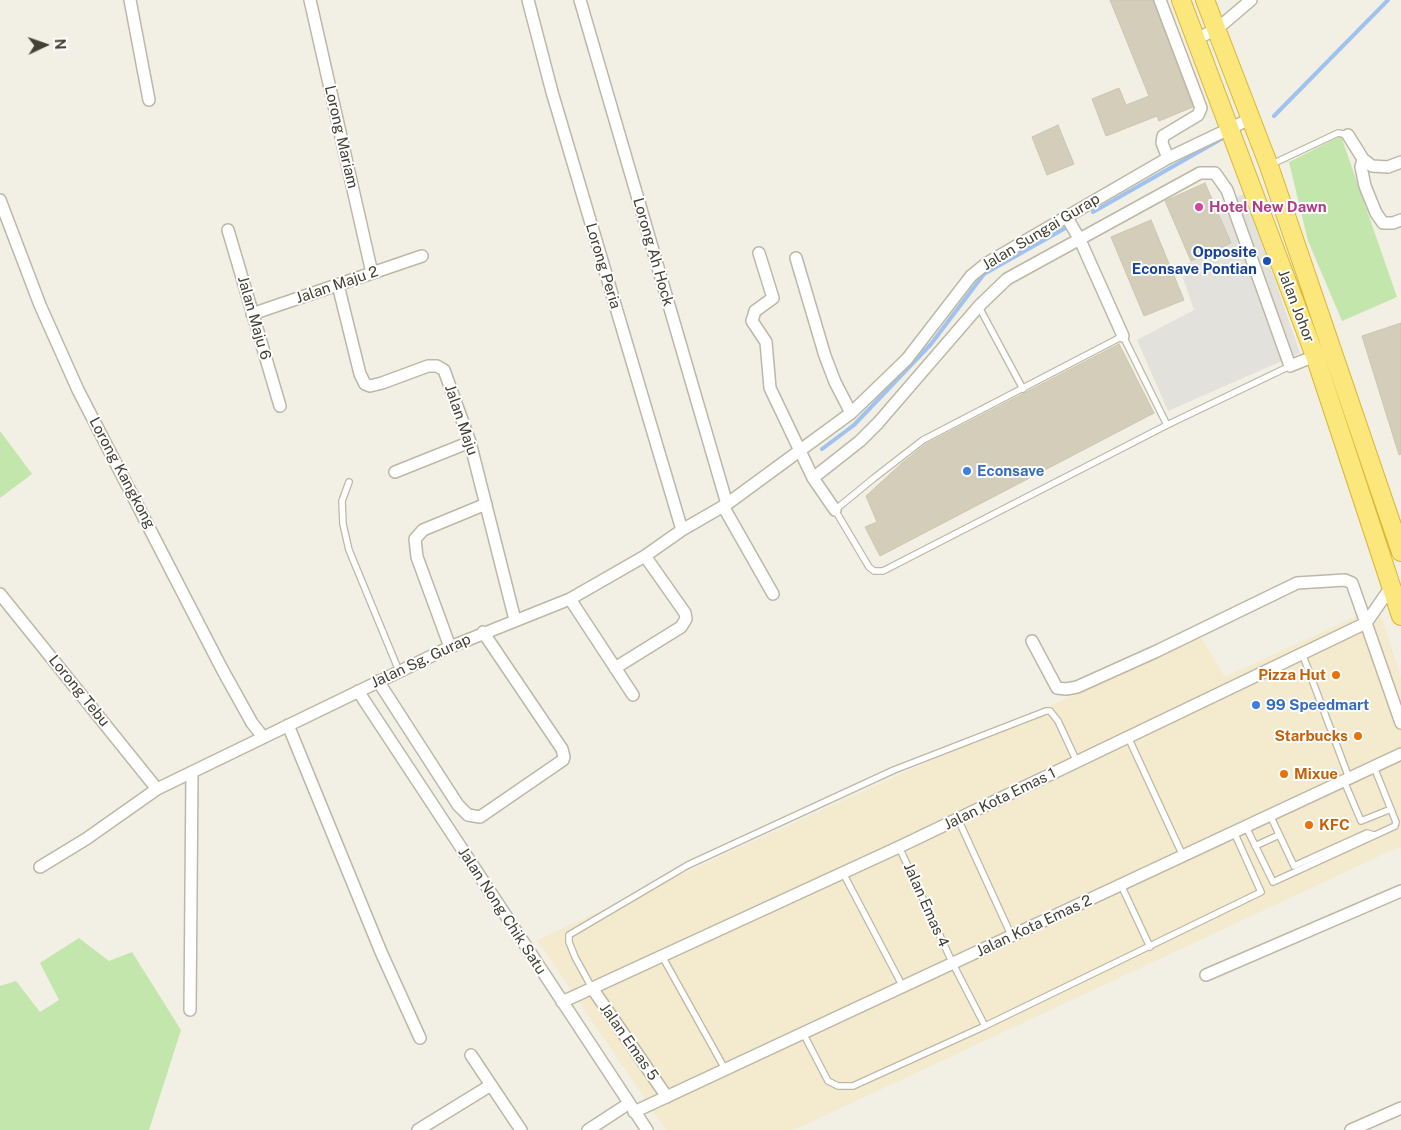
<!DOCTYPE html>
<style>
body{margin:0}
#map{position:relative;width:1401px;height:1130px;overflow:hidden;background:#f2efe4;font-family:"Public Sans",sans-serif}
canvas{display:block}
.north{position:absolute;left:20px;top:20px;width:50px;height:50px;-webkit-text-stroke:4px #fff;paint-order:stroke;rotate:87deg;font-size:14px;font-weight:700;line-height:20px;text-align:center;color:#434034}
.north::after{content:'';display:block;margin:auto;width:18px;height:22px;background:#434034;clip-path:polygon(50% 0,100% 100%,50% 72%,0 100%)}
</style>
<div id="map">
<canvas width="1401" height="1130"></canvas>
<div class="north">N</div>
</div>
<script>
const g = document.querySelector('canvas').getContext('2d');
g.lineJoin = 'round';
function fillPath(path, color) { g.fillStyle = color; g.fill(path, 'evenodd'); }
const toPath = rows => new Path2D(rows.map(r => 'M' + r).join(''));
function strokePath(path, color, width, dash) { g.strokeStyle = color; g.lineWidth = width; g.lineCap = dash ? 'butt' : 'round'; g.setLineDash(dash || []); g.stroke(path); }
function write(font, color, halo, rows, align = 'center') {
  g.font = font + ' "Public Sans",sans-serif'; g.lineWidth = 4; g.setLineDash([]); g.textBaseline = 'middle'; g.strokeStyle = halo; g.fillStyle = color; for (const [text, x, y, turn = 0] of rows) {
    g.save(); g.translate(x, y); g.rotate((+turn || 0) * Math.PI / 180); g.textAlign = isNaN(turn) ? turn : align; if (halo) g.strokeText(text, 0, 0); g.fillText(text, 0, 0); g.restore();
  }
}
fillPath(toPath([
 [1378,606,1401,677,1401,846,794,1130,666,1130,537,940,1201,637,1225,677]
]), '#f4eace');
fillPath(toPath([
 [1341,136,1397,297,1342,321,1308,241,1289,162],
 [0,431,32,474,0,498],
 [79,938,109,961,132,952,181,1030,149,1130,0,1130,0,986,16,981,40,1012,59,1000,40,963]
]), '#c3e6ac');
fillPath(toPath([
 [1245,193,1300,353,1168,411,1137,340,1194,310,1181,272,1191,261,1230,243,1216,209]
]), '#e2e1dc');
strokePath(toPath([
 [1274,116,1388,0],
 [1093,212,1223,138],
 [822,449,854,425,931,344,984,274,1069,226]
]), '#a0c2ee', 4);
const building = toPath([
 [1110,0,1153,0,1193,107,1159,121,1157,116,1106,136,1092,99,1119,88,1126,105,1149,96,1110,0],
 [1058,125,1074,164,1047,175,1032,137,1058,125],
 [1205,183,1231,243,1191,261,1165,201,1205,183],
 [1151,220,1184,300,1144,316,1111,237,1151,220],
 [1401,323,1401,454,1399,455,1362,336,1401,323],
 [1119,344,1154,413,880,556,865,527,877,522,866,496,902,463,926,444,1119,344]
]);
fillPath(building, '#d3cdb9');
strokePath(building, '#cdc6ad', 1);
const service = toPath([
 [1270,165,1338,133,1348,135],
 [979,307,1023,389],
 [1167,425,883,571,874,571,869,567,835,510,874,478,923,440,1123,336,1167,425,1290,366],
 [349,482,342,501,343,524,349,550,399,671],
 [1302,653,1349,778],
 [1128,737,1183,856],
 [1344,781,1361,821,1391,809],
 [1270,815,1294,866,1367,833,1374,835],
 [958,819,1012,937],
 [1246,827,1273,882,1395,826,1396,822,1374,767],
 [1255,846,1279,835],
 [843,873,903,987],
 [1121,885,1150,947],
 [662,956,725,1069],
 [592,988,575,957,569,942,569,935,688,865,753,835,894,770,1046,711,1050,711,1058,721,1077,762],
 [985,1026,1261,892,1234,832],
 [803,1033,828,1081,838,1086,853,1086,985,1026,953,964,899,847]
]);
const minor = toPath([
 [130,0,149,100],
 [310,0,372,273],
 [528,0,552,92,682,530],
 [580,0,727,504],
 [1160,0,1201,108,1198,115,1163,136,1162,143,1168,158],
 [1196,39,1217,29,1251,0],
 [1348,135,1363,159,1372,166,1388,167,1401,162],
 [1363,159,1361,167,1365,186,1376,213,1383,223,1393,223,1401,220],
 [0,200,40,305,78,390,222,669,252,723,263,737],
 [1066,216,1080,240,1123,336],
 [228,230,280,406],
 [759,253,773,298,755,311,752,321,766,342,770,388,813,478,835,510],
 [796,258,825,356,835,382,851,413],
 [338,285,360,374,365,384,370,386,382,383,428,366,437,366,444,370,470,442,515,620],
 [252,314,422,256],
 [395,472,470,442],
 [813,478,860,441,878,423,979,306,1007,279,1200,173,1215,173,1227,190,1290,366,1315,356],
 [723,506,773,594],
 [0,594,157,789],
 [570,599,633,695],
 [1032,641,1057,688,1066,689,1077,687,1157,651,1297,583,1345,580,1352,583,1401,723],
 [450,647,417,557,415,539,423,530,486,504],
 [615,668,681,627,686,619,685,613,645,556],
 [378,681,458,805,468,815,480,817,563,760,564,757,562,749,483,632],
 [358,691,647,1130],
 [288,725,381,952,420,1038],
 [40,867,86,839,157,789,450,647,570,599,645,556,682,530,727,504,851,413,907,359,971,276,987,263,1168,158,1252,118],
 [1206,975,1401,891],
 [592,988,667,1097],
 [562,1002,899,847,1366,623,1391,587],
 [190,1010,192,773],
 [471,1055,521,1130],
 [634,1112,1401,754],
 [418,1130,491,1085],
 [588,1130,628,1104],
 [1351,1130,1401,1108]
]);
const trunk = toPath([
 [1181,0,1315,356,1401,616],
 [1205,0,1269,166,1401,552]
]);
strokePath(service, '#bdb8a6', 8);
strokePath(minor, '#bdb8a6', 14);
strokePath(trunk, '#dab635', 20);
strokePath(service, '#fff', 5.5);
strokePath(minor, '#fff', 11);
strokePath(trunk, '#fce77c', 18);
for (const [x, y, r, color] of [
 [1199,207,5,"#d1479c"],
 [1267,261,5,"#1a4fb4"],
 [967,471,5,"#3f7fe0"],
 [1336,675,5,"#e8710a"],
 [1256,705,5,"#3f7fe0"],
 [1358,736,5,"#e8710a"],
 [1284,774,5,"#e8710a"],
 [1309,825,5,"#e8710a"]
]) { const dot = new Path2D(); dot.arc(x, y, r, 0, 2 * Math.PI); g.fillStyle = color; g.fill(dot); strokePath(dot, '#fff', 2); }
write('15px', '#434034', '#fff', [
 ["Lorong Mariam",341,137,77],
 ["Jalan Sungai Gurap",1041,232,-31],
 ["Lorong Ah Hock",653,252,74],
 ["Lorong Peria",603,266,73],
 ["Jalan Maju 2",337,285,-19],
 ["Jalan Johor",1296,306,69],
 ["Jalan Maju 6",254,318,74],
 ["Jalan Maju",461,420,71],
 ["Lorong Kangkong",122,473,62],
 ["Jalan Sg. Gurap",421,661,-25],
 ["Lorong Tebu",79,691,51],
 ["Jalan Kota Emas 1",1000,799,-26],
 ["Jalan Emas 4",926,905,66],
 ["Jalan Nong Chik Satu",502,911,57],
 ["Jalan Kota Emas 2",1034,926,-25],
 ["Jalan Emas 5",629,1042,55]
]);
write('bold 15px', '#b23c85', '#fff', [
 ["Hotel New Dawn",1209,207]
], 'left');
write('bold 15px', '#164399', '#fff', [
 ["Opposite",1257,252],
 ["Econsave Pontian",1257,269]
], 'right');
write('bold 15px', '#366cbe', '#fff', [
 ["Econsave",977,471],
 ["99 Speedmart",1266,705]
], 'left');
write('bold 15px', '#c56008', '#fff', [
 ["Pizza Hut",1326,675],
 ["Starbucks",1348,736],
 ["Mixue",1294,774,"left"],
 ["KFC",1319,825,"left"]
], 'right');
</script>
